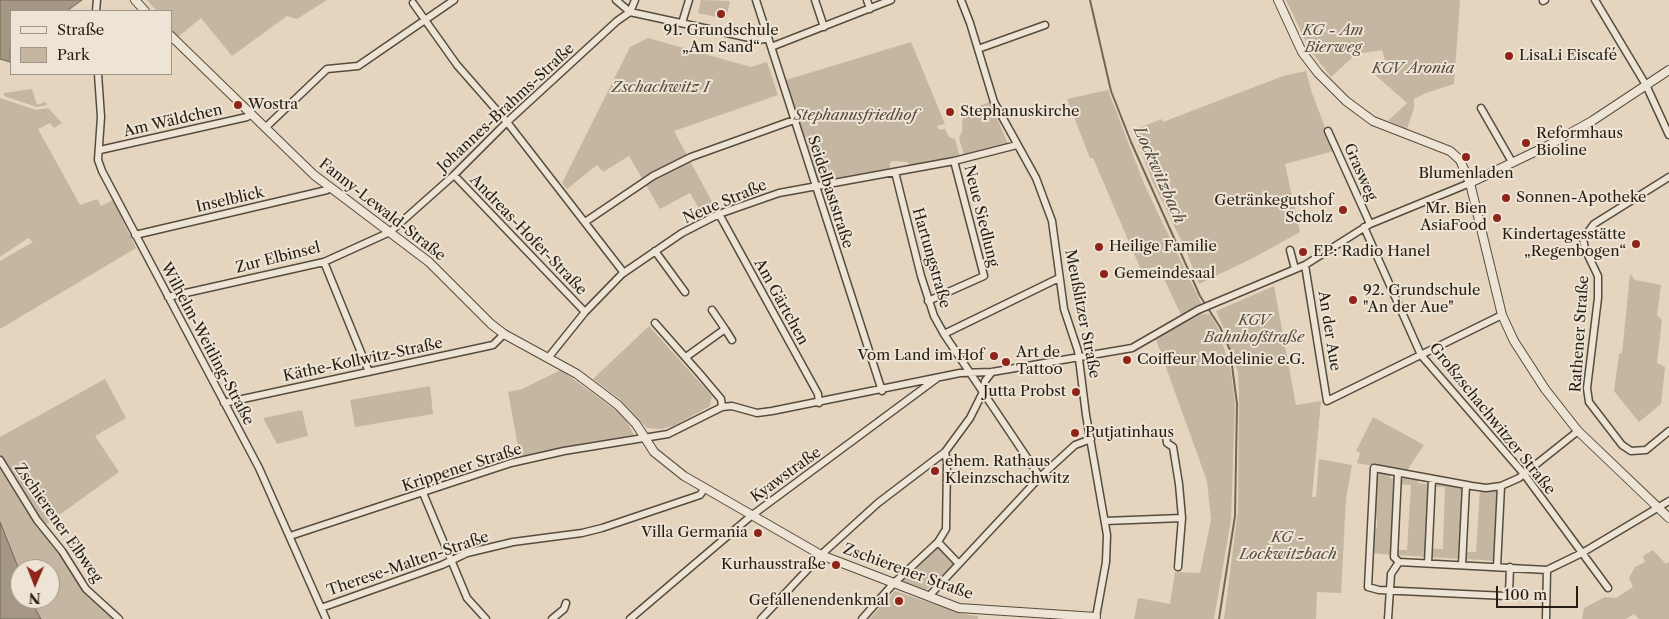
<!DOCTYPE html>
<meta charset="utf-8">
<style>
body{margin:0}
#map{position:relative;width:1669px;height:619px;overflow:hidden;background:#e5d5be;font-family:"Libre Caslon Text",serif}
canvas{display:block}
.legend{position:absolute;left:10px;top:10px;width:162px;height:65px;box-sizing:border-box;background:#eee4d5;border:1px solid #9e9588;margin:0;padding:6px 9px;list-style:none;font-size:15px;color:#261e14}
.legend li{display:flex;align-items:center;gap:10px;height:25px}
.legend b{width:25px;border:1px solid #9e9588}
.north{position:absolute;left:10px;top:559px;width:50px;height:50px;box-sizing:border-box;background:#eee4d5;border:1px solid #9e9588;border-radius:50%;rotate:181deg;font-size:14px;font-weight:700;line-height:20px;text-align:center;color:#261e14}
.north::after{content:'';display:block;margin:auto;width:18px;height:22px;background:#8f2418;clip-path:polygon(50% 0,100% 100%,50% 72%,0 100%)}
.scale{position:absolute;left:1496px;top:586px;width:82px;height:22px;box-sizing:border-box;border:2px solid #261e14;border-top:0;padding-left:6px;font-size:15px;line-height:18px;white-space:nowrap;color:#261e14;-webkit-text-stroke:4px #eee4d5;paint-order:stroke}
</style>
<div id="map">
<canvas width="1669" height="619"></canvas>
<ul class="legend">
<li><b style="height:6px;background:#eee4d5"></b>Straße</li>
<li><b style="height:14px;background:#c5b6a1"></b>Park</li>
</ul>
<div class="north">N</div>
<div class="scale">100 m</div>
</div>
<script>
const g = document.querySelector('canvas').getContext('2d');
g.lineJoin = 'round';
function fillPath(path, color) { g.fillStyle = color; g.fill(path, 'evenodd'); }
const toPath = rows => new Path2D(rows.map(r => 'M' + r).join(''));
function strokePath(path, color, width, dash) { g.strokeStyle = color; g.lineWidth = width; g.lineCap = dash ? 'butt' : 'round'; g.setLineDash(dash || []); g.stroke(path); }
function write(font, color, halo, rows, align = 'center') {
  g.font = font + ' "Libre Caslon Text",serif'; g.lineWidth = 4; g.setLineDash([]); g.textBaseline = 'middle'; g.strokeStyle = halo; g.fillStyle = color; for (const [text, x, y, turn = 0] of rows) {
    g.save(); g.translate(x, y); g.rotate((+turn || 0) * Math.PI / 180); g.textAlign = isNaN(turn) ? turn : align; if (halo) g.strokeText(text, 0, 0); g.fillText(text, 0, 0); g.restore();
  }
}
fillPath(toPath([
 [147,0,327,0,297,19,287,16,232,56,201,18,178,37,171,30,171,11,157,11],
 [701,0,730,1,726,19,698,13],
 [1286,0,1460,0,1454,84,1426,93,1414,99,1414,108,1407,129,1388,121,1407,103,1372,72,1386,64,1382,50,1356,54,1331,77,1310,50],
 [648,38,751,67,767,62,778,95,674,131,717,211,704,217,690,193,660,209,629,156,603,172,597,165,567,189,562,183,630,47],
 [911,42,945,124,937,126,939,130,945,129,949,137,955,139,960,157,909,165,908,162,893,161,890,163,890,168,819,181,786,80],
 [1306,71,1312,93,1334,151,1285,164,1300,232,1255,257,1199,284,1184,246,1153,183,1133,130,1162,119,1163,122,1283,76],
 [32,89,37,105,45,102,47,105,37,107,4,96,4,93],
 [1108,90,1145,186,1202,305,1182,317,1158,266,1141,270,1093,158,1090,158,1067,99],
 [0,98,36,110,48,108,62,123,54,128,50,123,38,129,80,205,97,199,101,206,113,200,136,248,0,329,0,261,33,242,28,238,0,257],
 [990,102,1008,144,964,156,959,138,962,131,963,112],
 [1630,274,1635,280,1661,285,1657,315,1662,320,1657,363,1665,367,1661,404,1639,422,1614,391,1619,354,1622,353],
 [1274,286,1296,405,1321,401,1312,497,1316,497,1319,459,1352,465,1346,499,1341,593,1317,592,1316,619,1224,619,1238,510,1239,395,1238,373,1226,334,1216,311],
 [1200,314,1210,314,1218,328,1231,372,1235,404,1231,520,1214,619,1134,619,1138,598,1170,604,1175,572,1200,573,1211,520,1207,481,1155,337],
 [649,326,712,396,710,406,673,426,661,429,647,428,620,399,593,379],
 [561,370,614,409,626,420,634,435,520,457,508,392,522,389],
 [105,379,126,418,95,436,119,472,44,526,0,456,0,437],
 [430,386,433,414,355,427,350,400],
 [302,410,308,436,277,444,263,418],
 [1373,417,1424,445,1406,472,1357,463,1360,453,1356,451],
 [0,462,74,571,116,619,41,619,30,599,50,599,50,569,20,569,20,572,0,522],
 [1382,471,1390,473,1390,478,1397,479,1392,555,1372,553,1373,531,1377,528,1377,519,1374,518,1377,476],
 [1404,476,1418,478,1418,483,1431,485,1427,557,1396,555,1396,550,1407,550,1411,485,1400,484],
 [1438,482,1466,486,1462,559,1430,557,1431,549,1443,549,1445,487,1434,487],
 [1480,489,1500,489,1496,561,1465,559,1466,552,1476,552],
 [938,545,955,563,926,590,901,581],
 [1653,550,1666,564,1669,562,1669,619,1639,619,1634,614,1626,619,1582,619,1584,608,1605,597,1616,598,1633,587,1629,578,1635,567,1645,562,1643,556],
 [895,591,964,614,978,616,978,619,869,619]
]), '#c5b6a1');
const water = toPath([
 [0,0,82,0,67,11,11,11,10,62,0,59,0,0],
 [0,522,20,572,20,599,30,599,41,619,0,619,0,522]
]);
fillPath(water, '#a49784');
strokePath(water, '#726757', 1);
strokePath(toPath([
 [1090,0,1111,91,1131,142,1200,296,1220,327,1230,350,1237,404,1235,516,1219,619]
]), '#726757', 2);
const minor = toPath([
 [616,0,630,12,759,40,768,38],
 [756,0,882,391],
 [815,0,824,27],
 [867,0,870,9],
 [961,0,970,23,994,102,1036,178,1052,221,1064,309,1078,351,1086,415,1107,535,1106,562,1096,617],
 [1595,0,1646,85,1669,135],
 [1543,1,1545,0],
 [413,3,457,65,507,122,624,273],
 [96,11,97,0],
 [682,23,689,0],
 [771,47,891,0],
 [978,49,1045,25],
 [98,74,101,117,98,160,102,171,259,468,326,619],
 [1481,108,1512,162],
 [265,128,327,69,358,66,454,0],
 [1328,131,1370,224],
 [100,150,247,117,251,114],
 [895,172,921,276,934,316,944,334,1040,477],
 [454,175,585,312],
 [1669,177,1594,224,1583,239,1585,249,1598,276,1598,298,1587,388,1589,402,1622,445,1631,451,1646,450,1669,431],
 [719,214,818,394,819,403],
 [585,222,653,176,691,157,794,120],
 [1364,227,1421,355,1524,474,1608,588],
 [135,235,327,190,329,188],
 [1290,250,1295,269],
 [655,251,685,292],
 [324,262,369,372],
 [1305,265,1327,401,1502,315],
 [168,297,324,262,390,232,454,175,507,122,617,21,630,12,635,0],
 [928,301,984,276,954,161],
 [655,323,700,374,721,399,722,407],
 [725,329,732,340],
 [944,334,1059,278],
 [686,357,725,329,712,310],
 [548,358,585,312,622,274,682,233,719,214,779,193,954,161,1017,145],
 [224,403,493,345,504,334],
 [1166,434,1167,443,1173,447,1179,484,1182,518,1178,567],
 [0,460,37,520,62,551,86,589,119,619],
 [1398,473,1394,557,1399,562],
 [423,493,467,598,486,619],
 [1105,521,1182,518],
 [290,536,511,463,564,451,668,434,722,407,732,406,757,413,772,411,960,373,992,372,1132,348,1198,310,1305,265,1370,224,1470,183],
 [938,542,958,563],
 [1428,563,1432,479],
 [1462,565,1466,485],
 [1497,567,1501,486],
 [1510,567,1509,594,1506,596,1379,590,1368,587,1374,468,1472,486,1486,488,1501,486,1519,478,1578,431],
 [929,596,1040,477,1075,445,1091,439],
 [321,608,442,565,467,553,513,542,582,533,602,528,700,495,705,488],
 [552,619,564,609,566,603],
 [630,619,751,516,936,379],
 [761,619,824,552,878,503,945,452,970,418,983,392,985,381,992,372],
 [862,619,894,583,938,542,946,529,947,462,945,452],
 [1388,619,1391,574,1399,562,1547,570,1582,553,1669,501],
 [1546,619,1547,570]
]);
const tertiary = toPath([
 [135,0,145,11],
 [1278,0,1302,52,1318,73,1346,101,1373,121,1450,151,1460,160,1470,183,1502,315,1514,341,1545,389,1578,431,1669,518],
 [171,36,314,175,429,262,491,324,504,334,577,374,618,405,636,424,654,452,684,476,821,555,959,608,1096,617,1095,619],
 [1470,183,1547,146,1592,121,1669,70]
]);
strokePath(minor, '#564c3e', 9);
strokePath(tertiary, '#564c3e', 10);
strokePath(minor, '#eee4d5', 6);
strokePath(tertiary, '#eee4d5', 8);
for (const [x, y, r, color] of [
 [721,14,5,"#8f2418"],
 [1509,56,5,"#8f2418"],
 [238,105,5,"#8f2418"],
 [950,112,5,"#8f2418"],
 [1526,143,5,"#8f2418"],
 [1466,157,5,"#8f2418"],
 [1506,198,5,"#8f2418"],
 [1343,210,5,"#8f2418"],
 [1497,218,5,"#8f2418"],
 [1636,244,5,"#8f2418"],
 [1099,247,5,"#8f2418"],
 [1303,252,5,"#8f2418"],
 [1104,274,5,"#8f2418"],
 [1353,300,5,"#8f2418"],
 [994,356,5,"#8f2418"],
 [1127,360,5,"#8f2418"],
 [1006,362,5,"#8f2418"],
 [1076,392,5,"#8f2418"],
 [1075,433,5,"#8f2418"],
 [935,471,5,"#8f2418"],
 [758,533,5,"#8f2418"],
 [836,565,5,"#8f2418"],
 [899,601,5,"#8f2418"]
]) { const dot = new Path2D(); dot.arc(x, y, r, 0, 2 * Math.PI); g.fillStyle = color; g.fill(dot); strokePath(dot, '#eee4d5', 2); }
write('15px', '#261e14', '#eee4d5', [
 ["91. Grundschule",721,31,"center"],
 ["„Am Sand“",721,48,"center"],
 ["LisaLi Eiscafé",1519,56],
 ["Wostra",248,105],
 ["Stephanuskirche",960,112],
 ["Reformhaus",1536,134],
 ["Bioline",1536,151],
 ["Blumenladen",1466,174,"center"],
 ["Sonnen-Apotheke",1516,198],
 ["Getränkegutshof",1333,201,"right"],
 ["Scholz",1333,218,"right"],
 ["Mr. Bien",1487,209,"right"],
 ["AsiaFood",1487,226,"right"],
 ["Kindertagesstätte",1626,235,"right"],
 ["„Regenbogen“",1626,252,"right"],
 ["Heilige Familie",1109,247],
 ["EP: Radio Hanel",1313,252],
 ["Gemeindesaal",1114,274],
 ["92. Grundschule",1363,291],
 ["\"An der Aue\"",1363,308],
 ["Art de",1016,353],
 ["Tattoo",1016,370],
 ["Vom Land im Hof",984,356,"right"],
 ["Coiffeur Modelinie e.G.",1137,360],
 ["Jutta Probst",1066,392,"right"],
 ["Putjatinhaus",1085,433],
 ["ehem. Rathaus",945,462],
 ["Kleinzschachwitz",945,479],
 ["Villa Germania",748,533,"right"],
 ["Kurhausstraße",826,565,"right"],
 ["Gefallenendenkmal",889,601,"right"]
], 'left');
write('italic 15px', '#564c3e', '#eee4d5', [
 ["KG - Am",1333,31],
 ["Bierweg",1333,48],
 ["KGV Aronia",1413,69],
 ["Zschachwitz I",660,88],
 ["Stephanusfriedhof",855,116],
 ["KGV",1254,321],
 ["Bahnhofstraße",1254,338],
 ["KG -",1288,538],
 ["Lockwitzbach",1288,555]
]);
write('15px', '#261e14', '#eee4d5', [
 ["Johannes-Brahms-Straße",506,108,-43],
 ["Am Wäldchen",173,121,-13],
 ["Grasweg",1360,172,66],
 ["Seidelbaststraße",830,192,72],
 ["Inselblick",230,200,-13],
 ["Neue Straße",725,202,-23],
 ["Fanny-Lewald-Straße",382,210,38],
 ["Neue Siedlung",981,216,76],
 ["Andreas-Hofer-Straße",528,235,46],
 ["Zur Elbinsel",278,258,-14],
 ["Hartungstraße",931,258,74],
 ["Am Gärtchen",781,302,61],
 ["Meußlitzer Straße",1082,314,79],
 ["An der Aue",1329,331,81],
 ["Rathener Straße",1580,334,-86],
 ["Wilhelm-Weitling-Straße",207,344,62],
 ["Käthe-Kollwitz-Straße",363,360,-12],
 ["Großzschachwitzer Straße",1492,419,51],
 ["Krippener Straße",462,468,-18],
 ["Kyawstraße",786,475,-36],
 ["Zschierener Elbweg",58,523,55],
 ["Therese-Malten-Straße",408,564,-19],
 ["Zschierener Straße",908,572,20]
]);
write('italic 16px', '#52483b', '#eee4d5', [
 ["Lockwitzbach",1159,175,66]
]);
</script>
